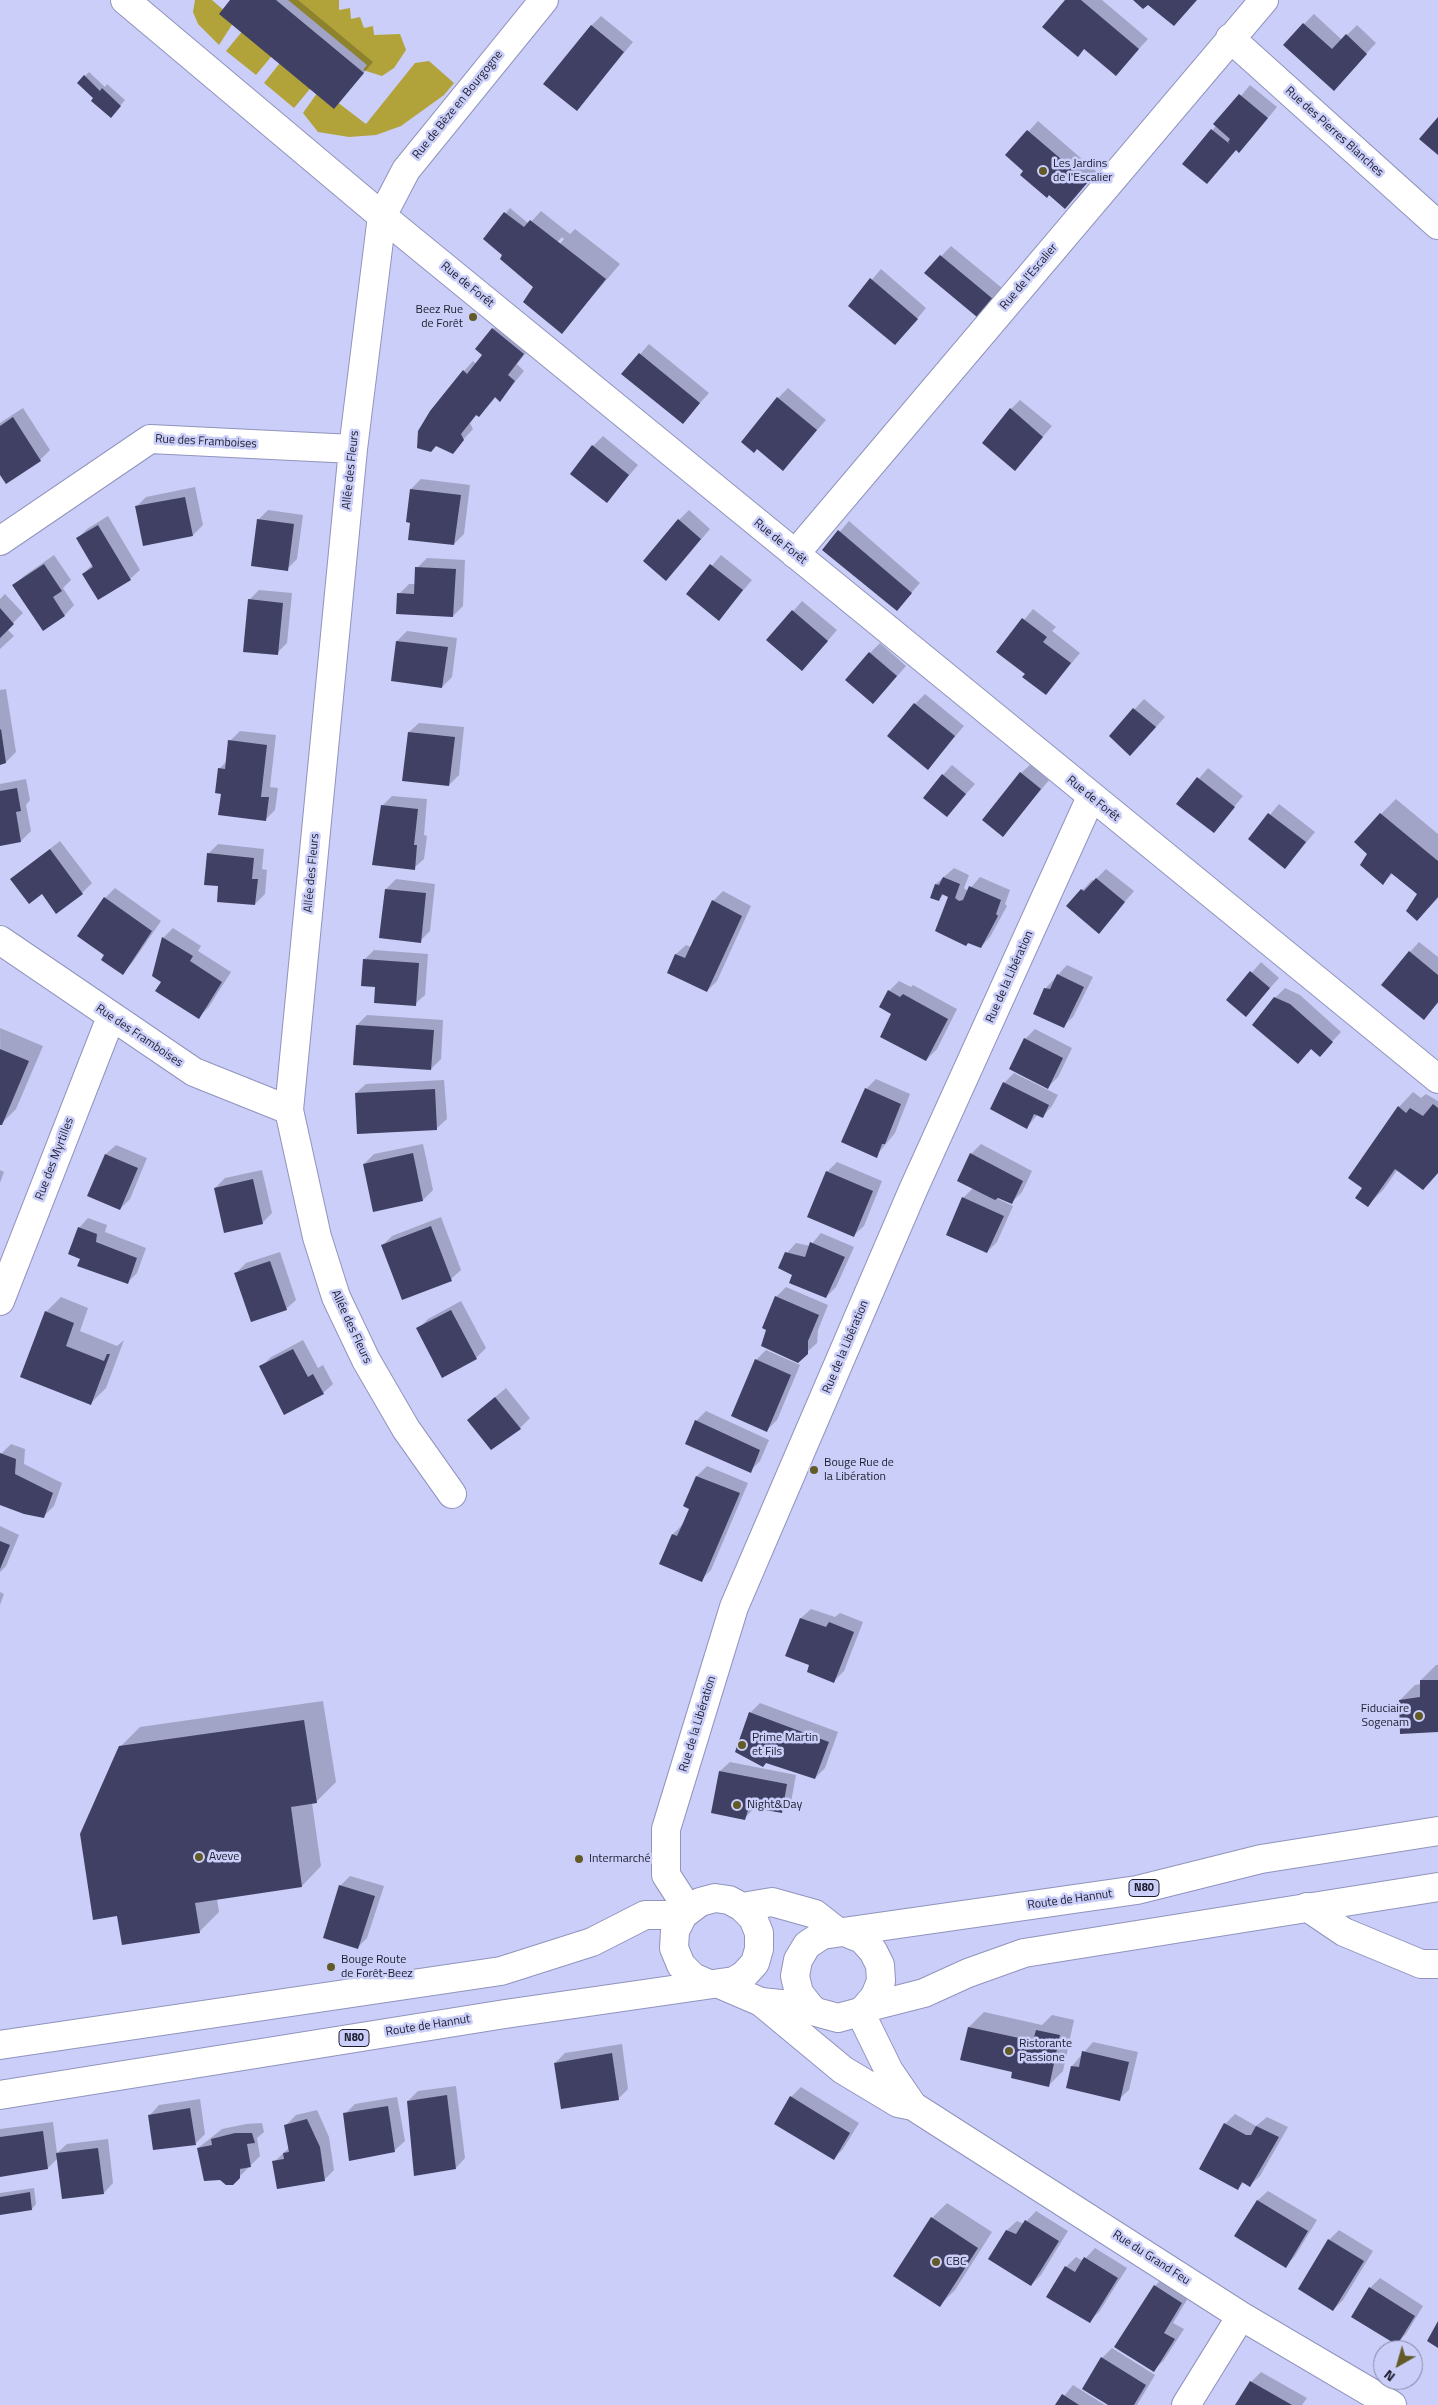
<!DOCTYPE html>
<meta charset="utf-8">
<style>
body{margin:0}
#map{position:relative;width:1438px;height:2405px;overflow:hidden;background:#cacef8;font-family:"Titillium Web",sans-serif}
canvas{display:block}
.north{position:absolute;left:1373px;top:2340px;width:50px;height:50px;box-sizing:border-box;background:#cacef8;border:1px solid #8487a7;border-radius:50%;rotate:218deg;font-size:14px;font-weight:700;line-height:20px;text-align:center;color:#1c1d2d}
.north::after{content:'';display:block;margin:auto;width:18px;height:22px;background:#625a27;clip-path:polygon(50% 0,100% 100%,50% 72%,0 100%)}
</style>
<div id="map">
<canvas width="1438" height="2405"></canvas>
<div class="north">N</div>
</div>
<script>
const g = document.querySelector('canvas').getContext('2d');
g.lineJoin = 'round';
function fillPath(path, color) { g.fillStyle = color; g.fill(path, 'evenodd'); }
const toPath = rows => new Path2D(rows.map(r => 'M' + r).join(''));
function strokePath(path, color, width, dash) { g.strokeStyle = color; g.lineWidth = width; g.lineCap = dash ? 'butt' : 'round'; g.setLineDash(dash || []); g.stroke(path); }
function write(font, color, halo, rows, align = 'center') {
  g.font = font + ' "Titillium Web",sans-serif'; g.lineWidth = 5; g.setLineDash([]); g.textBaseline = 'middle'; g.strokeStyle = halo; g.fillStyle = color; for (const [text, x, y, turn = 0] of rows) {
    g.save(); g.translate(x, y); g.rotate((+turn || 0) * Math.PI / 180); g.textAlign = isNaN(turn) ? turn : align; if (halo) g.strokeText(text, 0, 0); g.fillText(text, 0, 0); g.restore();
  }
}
fillPath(toPath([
 [195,0,212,0,235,20,219,45,198,24,193,12],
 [288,0,339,0,339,10,350,8,351,19,360,17,364,28,373,26,374,35,400,34,406,50,394,68,382,76,363,70,367,65],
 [245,28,275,52,256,75,226,51],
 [283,59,314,84,294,108,264,83],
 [429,61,454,83,444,95,401,126,376,135,349,137,318,132,303,113,320,89,366,124,415,63]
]), '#b1a33a');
fillPath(toPath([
 [232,0,298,0,373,62,343,97],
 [1067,0,1102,0,1148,39,1125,64],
 [1314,14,1342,40,1357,25,1376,43,1343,79,1304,24],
 [601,16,633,42,577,109,591,26],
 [89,72,105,87,107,84,125,100,115,112,95,98,85,76],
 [1250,85,1277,107,1249,141,1237,149,1184,164],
 [1038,121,1097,172,1065,207,1007,155],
 [510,208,529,224,541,211,570,234,575,229,620,264,562,332,511,247,484,239],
 [562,237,564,239,537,271,533,271],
 [951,246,1008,293,993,311,926,272],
 [881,269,926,308,905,333,850,306],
 [503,319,533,344,517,364,524,371,500,400,496,397,479,416,477,414,470,423,473,429,452,452,464,371,473,361,476,364,484,354,493,329],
 [649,344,709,393,692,412,623,374],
 [788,388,826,420,783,469,778,398],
 [1020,400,1052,426,1015,469,1011,409],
 [23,408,50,450,40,460,0,473,0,423],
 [603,436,638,465,607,501,593,446],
 [421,479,470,485,464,534,454,544,411,489],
 [195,487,203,525,193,535,136,507,146,497],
 [268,510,303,515,297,559,287,569,258,520],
 [689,510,710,529,676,569,679,520],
 [108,516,140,570,130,579,83,574,93,564,77,539,87,529],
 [849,521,920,583,906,599,824,550],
 [54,555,71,580,63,588,74,605,65,615,43,629,14,585,24,576],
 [721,555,752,580,719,619,688,594],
 [427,558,465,560,463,606,453,616,399,594,409,584,416,584,417,568],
 [259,590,292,593,287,643,277,653,249,600],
 [5,594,23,613,7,629,14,636,0,649,0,599],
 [802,601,837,630,812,659,768,640],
 [1033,609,1056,627,1052,631,1080,653,1046,694,1027,674,998,652],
 [407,631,457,638,452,677,442,687,397,641],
 [880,643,906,666,883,692,870,653],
 [6,689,16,752,6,762,0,764,0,690],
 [925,694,964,726,928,768,915,704],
 [1144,699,1165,717,1140,745,1110,736],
 [419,723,464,727,459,775,449,785,409,732],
 [240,731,276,735,270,787,278,788,275,810,265,820,222,793,219,769,228,760,230,741],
 [1031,764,1050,779,1003,835,1021,773],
 [952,765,975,784,956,805,943,775],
 [1208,768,1243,796,1214,831,1178,803],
 [26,779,30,800,26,805,31,831,21,841,0,845,0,784],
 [392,796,427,799,424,835,427,836,424,859,414,868,382,806],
 [1396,799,1438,834,1438,898,1417,920,1419,894,1393,873,1383,883,1368,854,1381,814],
 [1279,804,1315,832,1285,868,1250,839],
 [60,841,92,883,82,893,42,893,11,879],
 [218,844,264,849,262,869,267,870,265,894,255,904,220,885,208,854],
 [954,868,969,875,964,888,968,891,980,877,1010,890,1005,904,1007,906,990,937,981,947,950,896,944,894,939,900,936,884],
 [1106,869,1134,891,1099,932,1068,906,1092,880,1094,881],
 [396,879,435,884,430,931,420,941,386,889],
 [115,888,161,921,132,963,122,973,106,954,105,898],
 [723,891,751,906,717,981,707,991,668,973,676,954,686,945,691,947,713,901],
 [173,928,201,946,198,951,231,972,208,1008,198,1017,162,981,163,938],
 [1419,942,1438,957,1438,1003,1424,1018,1410,952],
 [374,950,428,954,425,995,415,1004,376,986,364,960],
 [1261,962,1279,978,1246,1015,1228,1000],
 [1067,965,1093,977,1073,1017,1063,1026,1045,989],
 [899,981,911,987,913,985,957,1009,937,1049,927,1059,893,1014,889,991],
 [1285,988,1300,995,1341,1032,1329,1045,1312,1048,1308,1053,1275,998],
 [367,1015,443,1020,441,1059,431,1069,357,1025],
 [0,1028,43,1046,16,1109,1,1124],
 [1035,1029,1072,1048,1058,1077,1048,1087,1025,1039],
 [1014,1073,1058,1095,1052,1106,1043,1116,1038,1114,1027,1127,1004,1083],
 [876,1079,910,1094,895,1133,876,1156,866,1089],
 [444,1080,447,1119,437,1128,356,1093,366,1084],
 [1413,1092,1421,1098,1426,1094,1438,1101,1438,1173,1398,1169,1383,1190,1368,1205,1399,1107],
 [423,1144,433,1190,423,1200,364,1164,374,1154],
 [981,1144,1032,1171,1022,1192,1012,1202,993,1194,992,1196,1013,1206,997,1242,987,1252,963,1198,973,1188,971,1154],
 [116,1145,147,1158,130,1199,120,1209,89,1196,106,1154],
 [837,1162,882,1181,864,1226,854,1235,827,1172],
 [0,1170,4,1172,0,1183],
 [262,1170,272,1213,262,1223,215,1188,225,1178],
 [441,1217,461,1270,451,1279,382,1246,392,1236],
 [88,1218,107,1225,105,1232,146,1248,137,1273,127,1283,81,1258,79,1228],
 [821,1233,854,1247,836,1287,826,1297,793,1275,787,1253,796,1243,810,1246],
 [280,1252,296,1300,286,1309,236,1273,246,1263],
 [786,1287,828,1305,818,1330,817,1343,796,1362,776,1297],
 [61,1297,88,1308,80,1331,117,1346,124,1340,106,1388,91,1403,46,1312],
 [461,1301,486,1348,476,1358,443,1376,418,1329,428,1319],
 [303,1340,318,1368,323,1365,333,1384,323,1393,261,1367,271,1357],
 [766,1350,800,1365,777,1420,767,1430,756,1360],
 [506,1388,530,1418,520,1428,491,1449,468,1420],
 [706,1411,769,1440,760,1461,750,1471,696,1421],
 [11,1444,25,1449,24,1464,62,1483,54,1506,44,1516,0,1503,0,1455],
 [707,1466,748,1483,711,1570,701,1580,660,1563,673,1534,683,1524,691,1508,685,1505,697,1476],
 [0,1526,19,1535,6,1566,0,1572],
 [0,1592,4,1594,0,1605],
 [811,1609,835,1617,840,1613,863,1622,844,1671,834,1681,811,1665,801,1618],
 [1436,1665,1438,1665,1438,1731,1400,1700,1415,1685,1421,1684,1421,1680],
 [323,1701,336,1782,316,1802,312,1803,321,1866,302,1886,217,1899,219,1912,199,1932,120,1747,140,1727],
 [760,1703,838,1732,825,1768,815,1778,766,1762,750,1713],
 [730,1762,796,1775,791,1802,781,1812,755,1807,745,1818,720,1771],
 [350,1876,384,1886,367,1938,358,1947,340,1886],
 [984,2012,1042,2025,1052,2015,1074,2020,1063,2071,1048,2086,1014,2071,969,2027],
 [1093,2042,1138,2052,1129,2090,1119,2099,1072,2066],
 [622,2044,628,2089,618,2099,555,2063,565,2053],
 [456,2086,465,2158,456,2168,408,2101,418,2091],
 [801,2087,859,2123,843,2149,833,2159,791,2097],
 [397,2097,405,2141,395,2150,345,2114,355,2104],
 [200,2099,205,2134,195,2144,150,2115,159,2105],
 [317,2110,329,2137,334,2170,324,2180,274,2162,289,2148,286,2125,296,2115],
 [1235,2114,1256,2126,1267,2117,1288,2127,1260,2176,1250,2185,1244,2182,1238,2188,1225,2124],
 [53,2122,57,2153,67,2144,108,2139,113,2183,104,2193,58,2158,48,2168,0,2176,0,2129],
 [262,2123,264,2132,257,2138,260,2156,239,2177,198,2148,222,2129,246,2124],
 [34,2188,36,2204,32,2209,0,2214,0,2193],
 [1268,2191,1317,2220,1295,2256,1286,2266,1236,2236,1258,2200],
 [947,2203,992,2232,955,2290,940,2305,932,2218],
 [1036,2211,1068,2231,1041,2275,1031,2285,1007,2230,1017,2221,1024,2224],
 [1339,2230,1373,2251,1343,2300,1333,2310,1329,2240],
 [1095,2248,1127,2268,1099,2312,1089,2321,1066,2267,1076,2257,1083,2261],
 [1165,2276,1191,2293,1173,2323,1184,2329,1164,2360,1154,2370,1155,2286],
 [1380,2278,1423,2306,1406,2334,1396,2344,1370,2288],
 [1112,2348,1155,2375,1137,2405,1110,2405,1102,2358],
 [1261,2372,1307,2398,1302,2405,1236,2405,1251,2382],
 [1073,2385,1105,2405,1057,2405]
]), '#0003');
fillPath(toPath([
 [230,0,276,0,364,73,334,109,219,14],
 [1065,0,1081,0,1139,49,1116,76,1084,49,1078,57,1042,27],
 [1133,0,1197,0,1174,26,1148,5,1143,9],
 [1303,23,1332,49,1346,34,1367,54,1334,91,1283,45],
 [591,25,624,52,577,111,543,84],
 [84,75,100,91,102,88,121,106,111,118,91,101,93,98,77,83],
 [1239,94,1268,118,1239,153,1236,150,1207,184,1182,164,1211,129,1231,145,1228,142,1230,139,1213,124],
 [1438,117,1438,155,1419,139],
 [1027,130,1088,182,1065,209,1049,195,1047,198,1020,175,1023,171,1005,155],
 [504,212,524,227,530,220,606,279,562,334,523,302,533,287,500,259,502,255,483,239],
 [940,255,999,304,983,322,924,273],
 [870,278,918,319,895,345,848,306],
 [492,328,524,354,508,375,515,381,500,402,495,397,479,417,476,415,461,434,464,440,453,454,436,446,431,452,417,448,418,431,430,411,463,370,467,374,482,355,475,349],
 [639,353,700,403,683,424,621,374],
 [777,397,817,430,783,471,757,449,754,453,741,442],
 [1010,408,1043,437,1015,471,982,443],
 [13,417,41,461,6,484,0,475,0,426],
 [592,445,629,475,607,503,570,474],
 [410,489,461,495,454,545,408,540,410,523,406,522],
 [185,497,193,536,143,546,135,506],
 [257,519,294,524,288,571,251,566],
 [678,519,701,539,666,581,643,561],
 [98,525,131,580,98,600,82,574,93,567,76,538],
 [838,530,912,593,897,611,822,550],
 [44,564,62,591,53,597,65,616,43,631,12,585],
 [710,564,743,590,719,621,686,594],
 [415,567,456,569,453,617,396,614,397,593,414,594],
 [248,599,283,603,278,655,243,652],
 [0,608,14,624,0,638],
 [792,610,828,641,802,671,766,640],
 [1022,618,1047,637,1043,642,1071,663,1046,695,1022,677,1025,674,996,652],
 [396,641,448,647,442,688,391,681],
 [869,652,897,676,873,704,845,680],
 [914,703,955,736,928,770,887,736],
 [1133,708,1156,727,1130,756,1109,736],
 [1,729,6,763,0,765,0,730],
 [408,732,455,737,449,786,402,781],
 [228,740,267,745,261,797,269,797,266,821,218,815,221,794,215,793,218,768,225,769],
 [1020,772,1041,789,1003,837,982,820],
 [942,774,966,794,947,817,923,798],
 [1197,777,1235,807,1214,833,1176,804],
 [17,788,21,811,16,812,21,842,0,846,0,791],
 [381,805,418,809,414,845,417,845,415,870,372,865],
 [1268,813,1306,842,1285,869,1248,839],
 [1380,813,1438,861,1438,897,1417,921,1406,911,1417,894,1391,873,1383,885,1360,865,1367,854,1354,842],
 [50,849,83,894,56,914,42,894,29,904,10,879],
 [207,853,254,858,252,879,258,879,255,905,217,902,218,886,204,885],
 [943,877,960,884,955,898,959,901,963,900,969,886,1001,900,996,914,998,916,981,948,968,943,966,946,935,931,948,897,942,894,939,901,930,898,935,884,939,885],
 [1096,878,1125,902,1099,934,1066,906,1081,889,1084,891],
 [385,889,426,893,421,943,379,938],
 [104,897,152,931,123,975,101,960,104,955,77,936],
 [712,900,742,916,707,992,667,973,675,954,685,958],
 [162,937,193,956,190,961,222,982,199,1019,155,991,161,982,152,976],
 [1409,951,1438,975,1438,1002,1424,1020,1381,985],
 [363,959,419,963,416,1006,374,1003,375,987,361,986],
 [1250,971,1270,988,1246,1017,1226,1000],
 [1057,974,1084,987,1064,1028,1033,1014,1044,988,1050,989],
 [888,990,900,997,903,994,948,1019,926,1061,880,1037,891,1014,879,1007],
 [1274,997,1290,1004,1333,1042,1320,1057,1311,1049,1298,1064,1252,1025],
 [356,1025,434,1030,431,1070,353,1065],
 [1024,1038,1063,1058,1048,1089,1009,1069],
 [0,1049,29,1061,2,1125,0,1125],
 [1003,1082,1049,1105,1043,1118,1034,1114,1027,1129,990,1109],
 [865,1088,901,1104,885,1144,882,1144,877,1158,841,1142],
 [435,1089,437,1130,357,1134,355,1093],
 [1433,1104,1438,1108,1438,1173,1423,1190,1395,1169,1368,1207,1355,1198,1362,1188,1348,1178,1398,1106,1406,1113,1410,1108,1423,1116],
 [413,1153,423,1201,373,1212,363,1164],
 [970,1153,1023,1181,1012,1204,998,1198,995,1200,957,1181],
 [105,1154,138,1168,120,1210,87,1196],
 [826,1171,873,1191,854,1237,807,1217],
 [253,1179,263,1224,224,1233,214,1188],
 [962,1197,1004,1216,987,1253,946,1235],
 [431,1226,452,1281,402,1300,381,1245],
 [78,1227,97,1234,96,1242,137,1258,128,1284,77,1266,80,1259,68,1254],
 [810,1242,845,1257,826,1298,789,1283,792,1275,778,1268,785,1252,805,1257],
 [270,1261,287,1310,251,1322,234,1273],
 [775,1296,819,1315,808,1341,808,1354,798,1363,761,1346,766,1330,762,1328],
 [451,1310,477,1359,442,1378,416,1328],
 [45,1311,74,1323,66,1346,104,1361,107,1354,110,1354,91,1405,20,1377],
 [293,1349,308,1377,313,1374,324,1394,284,1415,259,1366],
 [755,1359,791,1375,767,1432,731,1416],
 [495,1397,521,1429,491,1450,467,1420],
 [695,1420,760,1450,751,1473,685,1444],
 [0,1453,16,1459,15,1474,53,1493,44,1518,24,1514,0,1505],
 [696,1476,740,1493,702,1582,659,1564,672,1534,677,1536,683,1523,689,1509,683,1506],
 [0,1541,10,1545,0,1569],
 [800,1618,826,1627,829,1622,854,1632,834,1683,807,1672,809,1665,785,1656],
 [1420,1680,1438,1680,1438,1732,1400,1734,1399,1700,1420,1697],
 [749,1712,829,1742,815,1779,766,1763,763,1767,735,1752],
 [304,1720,317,1803,291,1807,302,1887,195,1903,200,1933,122,1945,117,1916,93,1920,80,1834,119,1746],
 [719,1771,787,1784,782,1813,749,1807,745,1820,711,1813],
 [339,1885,375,1896,358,1949,323,1938],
 [968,2027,1033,2041,1036,2030,1060,2035,1049,2087,1011,2078,1012,2072,960,2060],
 [1082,2051,1129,2062,1120,2101,1066,2088,1071,2066,1079,2067],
 [612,2053,619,2100,561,2109,554,2063],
 [447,2095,456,2169,414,2176,407,2101],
 [790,2096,850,2133,834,2160,774,2124],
 [388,2106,395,2152,349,2161,343,2113],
 [190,2108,196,2145,153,2150,148,2115],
 [307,2119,320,2147,325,2181,277,2189,272,2161,284,2159,283,2153,289,2152,284,2125],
 [1224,2123,1246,2135,1251,2135,1256,2126,1279,2137,1250,2187,1242,2182,1238,2190,1199,2169],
 [43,2131,48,2169,0,2177,0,2137],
 [235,2133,252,2133,255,2143,247,2144,251,2167,240,2169,240,2178,233,2185,226,2185,220,2180,204,2181,197,2148,212,2145,211,2139],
 [98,2148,104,2194,62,2199,56,2153],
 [30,2192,32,2210,0,2215,0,2197],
 [1257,2200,1308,2231,1286,2268,1234,2236],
 [931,2217,978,2248,940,2307,893,2276],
 [1025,2220,1059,2241,1031,2286,988,2259,1006,2230,1016,2234],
 [1328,2239,1364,2261,1333,2311,1298,2289],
 [1084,2257,1118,2278,1090,2323,1046,2297,1065,2266,1075,2272],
 [1154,2285,1182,2303,1164,2333,1175,2339,1154,2372,1114,2347],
 [1369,2287,1415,2316,1397,2345,1351,2317],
 [1438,2321,1438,2348,1427,2341],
 [1101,2357,1146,2385,1134,2405,1108,2405,1082,2389],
 [1250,2381,1292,2405,1235,2405],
 [1062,2394,1079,2405,1055,2405]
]), '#3f4063');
const minor = toPath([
 [125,0,382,216,1438,1079],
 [1230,38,1438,225],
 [0,541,150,439,353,449],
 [795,554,1264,0],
 [0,940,194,1072,289,1110],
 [0,1301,111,1017],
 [452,1494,406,1429,366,1360,336,1297,317,1237,289,1110,353,449,382,216,406,170,544,0],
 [1307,1907,1344,1932,1421,1964,1438,1964],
 [688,1909,666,1875,666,1829,734,1607,913,1190,1091,797],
 [761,2002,843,2070,898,2103,913,2106],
 [860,2012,889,2071,913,2106,1241,2316,1392,2405],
 [1186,2405,1241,2316]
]);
const major = toPath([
 [742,1907,772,1902,815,1914,838,1932],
 [847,1933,862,1939,873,1951,880,1965,881,1981,875,1996,865,2008,860,2012,838,2018,816,2012,810,2007,799,1993,795,1976,798,1960,807,1945,822,1935,1137,1890,1261,1859,1438,1831],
 [719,1984,761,2002,810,2007],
 [865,2008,924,1993,968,1973,1024,1953,1438,1887],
 [0,2045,501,1971,592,1942,645,1915,683,1915],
 [0,2095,505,2014,734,1981,744,1975,755,1963,759,1949,759,1933,753,1918,742,1907,729,1900,715,1898,700,1902,683,1915,675,1931,674,1948,681,1965,693,1977,709,1984]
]);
strokePath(minor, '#9194bc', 30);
strokePath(major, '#9194bc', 30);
strokePath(minor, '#fff', 28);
strokePath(major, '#fff', 28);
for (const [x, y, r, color] of [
 [1043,171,5,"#625a27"],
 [473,317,5,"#625a27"],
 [814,1470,5,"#625a27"],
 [1419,1716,5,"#625a27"],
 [742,1745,5,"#625a27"],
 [737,1805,5,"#625a27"],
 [199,1857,5,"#625a27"],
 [579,1859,5,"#625a27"],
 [331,1967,5,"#625a27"],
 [1009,2051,5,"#625a27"],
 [936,2262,5,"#625a27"]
]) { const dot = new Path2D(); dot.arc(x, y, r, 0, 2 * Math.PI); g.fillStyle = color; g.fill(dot); strokePath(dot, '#cacef8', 2); }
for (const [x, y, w] of [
 [1144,1888,30],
 [354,2038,30]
]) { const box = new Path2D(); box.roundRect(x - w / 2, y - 8.5, w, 17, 4); g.fillStyle = '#cacef8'; g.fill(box); strokePath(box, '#1c1d2d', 1); }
write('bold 11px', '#1c1d2d', null, [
 ["N80",1144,1888],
 ["N80",354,2038]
]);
write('12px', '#1c1d2d', '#cacef8', [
 ["Rue de Bèze en Bourgogne",458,105,-51],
 ["Rue des Pierres Blanches",1334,132,42],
 ["Rue de l'Escalier",1029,277,-50],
 ["Rue de Forêt",467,285,39],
 ["Rue des Framboises",206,442,3],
 ["Allée des Fleurs",351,470,-84],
 ["Rue de Forêt",780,542,39],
 ["Rue de Forêt",1093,799,39],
 ["Allée des Fleurs",312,873,-85],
 ["Rue de la Libération",1010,977,-66],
 ["Rue des Framboises",139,1036,34],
 ["Rue des Myrtilles",55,1159,-69],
 ["Allée des Fleurs",351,1327,65],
 ["Rue de la Libération",846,1347,-67],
 ["Rue de la Libération",698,1724,-73],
 ["Route de Hannut",1070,1900,-8],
 ["Route de Hannut",428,2026,-9],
 ["Rue du Grand Feu",1151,2258,33]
]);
write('12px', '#1c1d2d', '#cacef8', [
 ["Les Jardins",1053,164],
 ["de l'Escalier",1053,178],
 ["Beez Rue",463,310,"right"],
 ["de Forêt",463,324,"right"],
 ["Bouge Rue de",824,1463],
 ["la Libération",824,1477],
 ["Fiduciaire",1409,1709,"right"],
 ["Sogenam",1409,1723,"right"],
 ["Prime Martin",752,1738],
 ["et Fils",752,1752],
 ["Night&Day",747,1805],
 ["Aveve",209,1857],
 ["Intermarché",589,1859],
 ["Bouge Route",341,1960],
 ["de Forêt-Beez",341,1974],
 ["Ristorante",1019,2044],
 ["Passione",1019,2058],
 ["CBC",946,2262]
], 'left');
</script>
